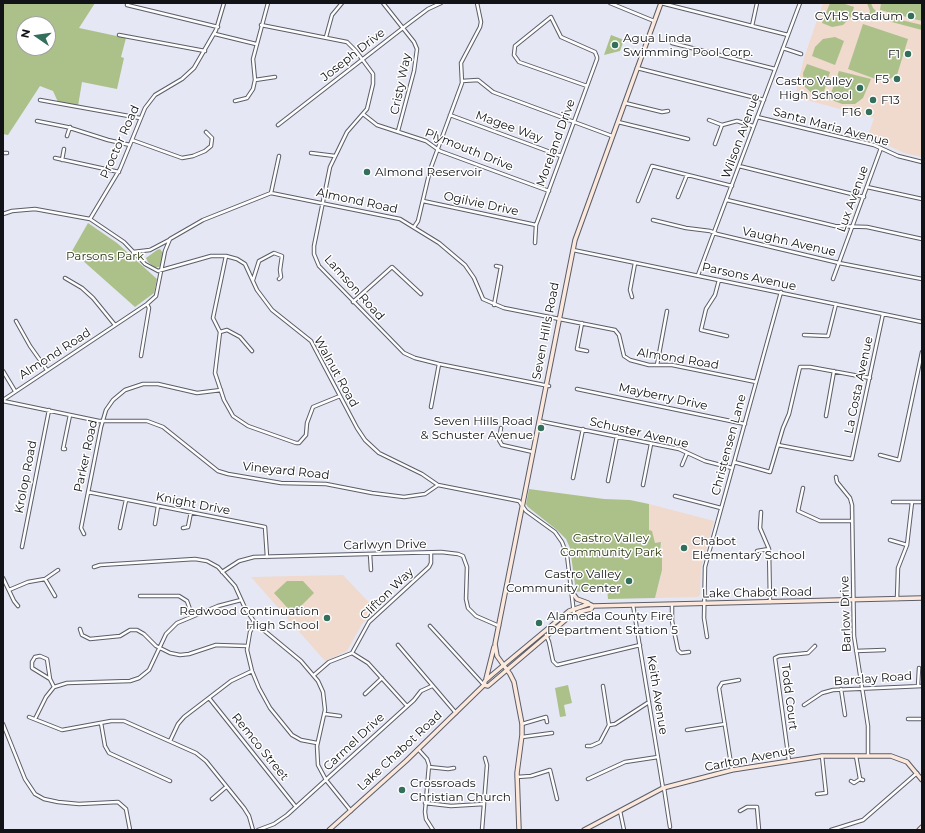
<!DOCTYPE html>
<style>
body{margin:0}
#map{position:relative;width:925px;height:833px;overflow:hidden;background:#e5e7f4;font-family:Montserrat,sans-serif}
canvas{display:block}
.frame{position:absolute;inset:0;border:4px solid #121317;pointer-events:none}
.north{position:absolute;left:16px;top:16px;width:40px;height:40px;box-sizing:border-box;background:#fff;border:1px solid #a0a1a2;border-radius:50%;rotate:283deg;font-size:11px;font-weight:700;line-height:16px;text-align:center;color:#121317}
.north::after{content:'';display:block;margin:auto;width:14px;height:18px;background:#336f5a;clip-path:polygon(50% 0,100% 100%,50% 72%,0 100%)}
</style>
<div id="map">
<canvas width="925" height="833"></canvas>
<div class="frame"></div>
<div class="north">N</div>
</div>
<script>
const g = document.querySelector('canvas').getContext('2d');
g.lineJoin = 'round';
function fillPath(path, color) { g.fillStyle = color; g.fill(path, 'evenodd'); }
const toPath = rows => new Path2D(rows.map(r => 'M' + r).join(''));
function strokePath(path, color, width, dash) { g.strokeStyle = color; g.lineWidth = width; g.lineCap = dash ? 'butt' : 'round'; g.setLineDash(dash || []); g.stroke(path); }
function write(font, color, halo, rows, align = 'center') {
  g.font = font + ' Montserrat,sans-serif'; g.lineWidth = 3; g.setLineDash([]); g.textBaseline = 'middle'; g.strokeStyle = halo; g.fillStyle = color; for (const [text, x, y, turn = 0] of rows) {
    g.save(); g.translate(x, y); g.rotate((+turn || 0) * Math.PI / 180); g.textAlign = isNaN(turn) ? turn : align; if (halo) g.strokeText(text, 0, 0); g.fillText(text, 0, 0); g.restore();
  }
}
fillPath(toPath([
 [823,3,922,3,922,157,904,153,885,144,867,139,874,118,795,97,804,58],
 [649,504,714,521,701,568,700,595,698,597,655,598,661,576,662,552,659,552,662,543,655,543,649,531],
 [343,575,376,610,362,624,347,651,325,661,251,577]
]), '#f0d9cd');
fillPath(toPath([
 [3,3,95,3,79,28,126,38,121,57,124,58,117,89,82,82,78,106,58,102,53,91,40,86,8,135,3,134],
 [24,24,48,24,48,48,24,48],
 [830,3,842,3,854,7,851,17,843,25,832,27,822,23],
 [867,3,871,3,873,8,880,15,922,25,922,30,869,16,870,11],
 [881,3,922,3,922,21,880,10],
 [863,24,908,39,897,75,884,82,848,69],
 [611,35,624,40,620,51,604,55],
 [835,37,844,41,835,65,812,56,815,47,823,39],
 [807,64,830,72,822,98,814,95,804,86,803,73],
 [839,71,871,79,863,98,855,104,842,104,829,99],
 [88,223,117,243,157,279,154,293,135,307,72,251],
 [160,249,163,253,161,266,155,268,148,262,146,258,157,250],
 [529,489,604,499,630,500,649,504,649,530,652,531,655,543,661,542,660,552,662,552,662,570,655,598,608,599,607,588,576,592,570,548,566,539,557,530,528,507,526,504],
 [287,581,303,581,314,593,293,614,274,593],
 [568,685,572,703,564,705,566,716,560,717,555,688]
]), '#acc08a');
const street = toPath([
 [383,3,414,42,417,49,414,71,398,131],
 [610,3,654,21],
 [661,3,788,35],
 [127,5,218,27],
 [261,25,347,42,356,51,373,74,373,84,367,109,347,132,330,167,314,246,314,254,319,266,404,353,415,358,439,364,549,386],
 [752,26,757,3],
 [215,34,256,44],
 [119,35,205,51],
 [326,37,332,15,342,3],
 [672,43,775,69],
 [783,48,801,54],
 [637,68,764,100],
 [255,80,275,77],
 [462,81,478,80,493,92,612,136],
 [40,100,140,118],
 [235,101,247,98,253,89,255,80,253,59,268,3],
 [625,103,662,112,668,111],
 [363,114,377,125,426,141,440,151,549,191],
 [450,115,561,156],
 [757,117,874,145,898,156,922,162],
 [709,120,722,125,737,121,753,126],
 [37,121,67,127,108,140,130,145],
 [618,122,688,139],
 [278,125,408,24,428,9,441,3],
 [67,136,70,127],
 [132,140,182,158,193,156,205,151,211,146,212,138,206,132],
 [715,144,722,125],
 [3,153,7,153],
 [311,153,335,156],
 [55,158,119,172],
 [62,160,64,149],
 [739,166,864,197],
 [867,187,922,199],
 [271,193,279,156],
 [678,197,687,175],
 [727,200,835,226,867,227,922,239],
 [423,201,536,225],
 [638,201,652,166,732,186],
 [3,214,12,211,35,209,90,219,124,242,145,264,158,271,211,256,226,256,237,259,245,264,257,290,272,310,311,341,357,428,365,440,379,453,422,474,438,485,519,501,526,511,555,532,562,542,567,555,574,614],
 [90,219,120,169,145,108,155,95,182,79,194,68,216,30,224,3],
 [653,220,686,228,710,231,717,234,839,263,922,279],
 [414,227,418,221,430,170,462,83,461,63,480,27,481,22,477,3],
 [535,243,536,225,597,59,597,57,595,52,561,37,551,17,515,46,514,55,519,62,587,86],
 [573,250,922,322],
 [133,252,150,250,169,240],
 [226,256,213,318,220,332,215,373,224,400,233,416,248,426,296,443,299,443,306,435,307,423,313,407,340,396],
 [698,275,800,3],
 [65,278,82,288,93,298,115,325],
 [833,279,881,148],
 [253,280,259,261,274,253,282,256,280,270,281,277,279,279],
 [719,280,715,295,706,309,701,330,727,336],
 [632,297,630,290,635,263],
 [353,302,392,267,421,294],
 [494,305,501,267,496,266],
 [16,321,30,346,47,370],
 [582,323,577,349,587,351],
 [220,332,227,330,240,337,252,351],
 [804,335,828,336,836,304],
 [141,356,149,308,147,304],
 [657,365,667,311],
 [3,371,15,391],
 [577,389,745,424],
 [3,400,147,304,156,296,165,251,170,239,203,220,271,193,400,219,439,243,465,265,474,278,483,299,504,308,615,330,619,335,624,356,630,360,649,365,672,365,756,382],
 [3,401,99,421,147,421,163,427,218,471,228,474,281,483,326,484,372,493,404,497,425,494,438,485],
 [431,407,439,364],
 [826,416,834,371],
 [539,421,679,449,705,461,732,468],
 [501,428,499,440,502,445,533,452],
 [778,445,852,459,883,314],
 [65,449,63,449,70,415],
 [880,455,899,460,922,352],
 [734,462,770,472,783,428,789,414,800,367,810,367,870,378],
 [682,465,687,453],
 [836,477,837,482,850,498,852,505,854,636,868,726,868,755],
 [573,478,583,429],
 [608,481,617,436],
 [643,485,651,444],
 [803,488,798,511,820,521,852,521],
 [88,492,265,527,267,557],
 [675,496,721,508],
 [893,502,922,502],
 [761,512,760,528,769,549,770,602],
 [155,524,158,506],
 [120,528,126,500],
 [183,528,188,527,191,512],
 [84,534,81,528,101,427,106,410,113,400,125,390,143,384,158,384,197,393,221,390],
 [890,540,907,545],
 [22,547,49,410],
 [757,551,769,549],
 [370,554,371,570],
 [94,567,100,565,195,559,207,561,218,567,235,586,245,608,255,623,301,661,318,681,323,692,325,710,317,746,318,765,326,780,351,811],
 [222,572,239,561,254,557,441,552,458,554,463,556,467,567,466,599,468,608,476,616,499,626],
 [3,578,14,601,18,606],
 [45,579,55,596],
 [45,579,58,570],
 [9,590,28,582,45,579],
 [140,596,179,596,187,601,192,615],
 [897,599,898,568,907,545,912,502],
 [633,605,663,788],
 [672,605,672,621,678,650,681,653,689,652],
 [255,623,250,632,247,650,252,671,259,688,270,708,292,735,301,740,317,743],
 [430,626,484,685],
 [80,629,82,635,90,639,120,636,130,630,137,630,144,634,156,646,170,653,180,655,189,654,216,645,247,646],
 [546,635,549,642,553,661,557,665,640,645],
 [707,637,704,618,705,567,781,292],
 [398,645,456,713],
 [856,651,884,650],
 [352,653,368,663,407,706],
 [314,675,329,662,352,653,369,622,429,567,431,563,431,553],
 [50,679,32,668,32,662,35,657,40,656,47,659,50,679,54,687],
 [918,686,919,668],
 [841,689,845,715],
 [365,694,382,678],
 [209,698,296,807],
 [804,705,822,693,833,690,922,686],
 [325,714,340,716],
 [29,717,62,730,111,721,124,721,196,753,206,761,244,808,249,816,253,830],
 [35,719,46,697,54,687,67,683,130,681,139,678,149,670,166,634,177,623,218,606,241,600],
 [908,719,922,719],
 [101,723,105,746,109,753,170,781],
 [3,724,25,779,35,794,44,799,58,802,79,804,118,802,126,809,130,830],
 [522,724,546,717,547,722],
 [609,725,615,724,649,702],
 [687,730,725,724],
 [522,737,552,733],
 [170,741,178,724,184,717,231,681,252,671],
 [587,746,591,746,600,742,609,725,603,686],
 [418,749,427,759,429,765,425,812,426,819,433,830],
 [856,756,860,779],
 [789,761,775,658,779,656,808,653,815,646],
 [429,767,448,769,454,768],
 [732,770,719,688,722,683,739,680],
 [517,777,531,776,550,770,557,799],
 [588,779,625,762,658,757],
 [851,781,854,783,860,779,863,780],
 [664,788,670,827],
 [817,794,826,793,822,756],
 [212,799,226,787],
 [425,803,451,806,484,804],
 [620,811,624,830],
 [740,811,747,807,757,807,759,830],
 [258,830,274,824,287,815,414,700,421,691,432,686],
 [482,830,487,765,485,758],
 [831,830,863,820,917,773]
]);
const secondary = toPath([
 [571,591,577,599,588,603],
 [486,679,494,647],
 [484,685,488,686,569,617,579,612,591,609,593,606,922,598],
 [329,830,406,761,484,685,485,681,493,674,569,611,589,604,593,606],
 [519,830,517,773,522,735,522,724,514,682,510,674,497,656,495,644,575,240,661,3],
 [584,830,663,788,732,770,822,756,891,756,907,762,922,780],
 [919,830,922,827]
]);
strokePath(street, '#5b5d68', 4.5);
strokePath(secondary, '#5b5d68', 5.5);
strokePath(street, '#fff', 2.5);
strokePath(secondary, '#fde9dc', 3.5);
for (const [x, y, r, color] of [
 [911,16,4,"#336f5a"],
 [615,45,4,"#336f5a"],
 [908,54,4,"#336f5a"],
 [897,79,4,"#336f5a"],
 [860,88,4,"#336f5a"],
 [873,100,4,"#336f5a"],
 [869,112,4,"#336f5a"],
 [367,172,4,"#336f5a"],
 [541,428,4,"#336f5a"],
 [684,548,4,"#336f5a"],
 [629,581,4,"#336f5a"],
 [327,618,4,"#336f5a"],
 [539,623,4,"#336f5a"],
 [402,790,4,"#336f5a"]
]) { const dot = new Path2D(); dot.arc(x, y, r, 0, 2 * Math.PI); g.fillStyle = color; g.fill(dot); strokePath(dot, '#fff', 1.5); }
write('12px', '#121317', '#fff', [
 ["CVHS Stadium",903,16],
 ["Agua Linda",623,38,"left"],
 ["Swimming Pool Corp.",623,52,"left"],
 ["F1",900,54],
 ["F5",889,79],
 ["Castro Valley",852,81],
 ["High School",852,95],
 ["F13",881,100,"left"],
 ["F16",861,112],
 ["Almond Reservoir",375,172,"left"],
 ["Seven Hills Road",533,421],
 ["& Schuster Avenue",533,435],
 ["Chabot",692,541,"left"],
 ["Elementary School",692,555,"left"],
 ["Castro Valley",621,574],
 ["Community Center",621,588],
 ["Redwood Continuation",319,611],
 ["High School",319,625],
 ["Alameda County Fire",547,616,"left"],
 ["Department Station 5",547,630,"left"],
 ["Crossroads",410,783,"left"],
 ["Christian Church",410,797,"left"]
], 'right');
write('12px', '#121317', '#fff', [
 ["Joseph Drive",353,55,-38],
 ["Cristy Way",401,84,-78],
 ["Magee Way",509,127,20],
 ["Santa Maria Avenue",831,127,15],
 ["Wilson Avenue",741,136,-70],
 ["Proctor Road",120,142,-66],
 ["Moreland Drive",556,143,-70],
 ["Plymouth Drive",469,150,22],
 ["Lux Avenue",853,199,-70],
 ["Almond Road",357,201,12],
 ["Ogilvie Drive",481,204,12],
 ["Vaughn Avenue",789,242,13],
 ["Parsons Avenue",749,277,12],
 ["Lamson Road",354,288,48],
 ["Seven Hills Road",546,331,-79],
 ["Almond Road",55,354,-33],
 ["Almond Road",678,359,9],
 ["Walnut Road",336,372,61],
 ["La Costa Avenue",859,385,-78],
 ["Mayberry Drive",663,397,12],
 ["Schuster Avenue",639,433,13],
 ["Christensen Lane",729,445,-75],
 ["Parker Road",86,456,-78],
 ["Vineyard Road",286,471,6],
 ["Krolop Road",26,477,-79],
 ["Knight Drive",193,504,11],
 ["Carlwyn Drive",385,545,-1],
 ["Lake Chabot Road",757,593,-1],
 ["Clifton Way",387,594,-44],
 ["Barlow Drive",846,614,-92],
 ["Barclay Road",873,679,-4],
 ["Keith Avenue",657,695,81],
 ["Todd Court",789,697,83],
 ["Carmel Drive",354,742,-43],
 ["Remco Street",260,747,51],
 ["Lake Chabot Road",400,751,-43],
 ["Carlton Avenue",750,759,-11]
]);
write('12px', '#2d3a13', '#fff', [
 ["Parsons Park",105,256],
 ["Castro Valley",611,538],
 ["Community Park",611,552]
]);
</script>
